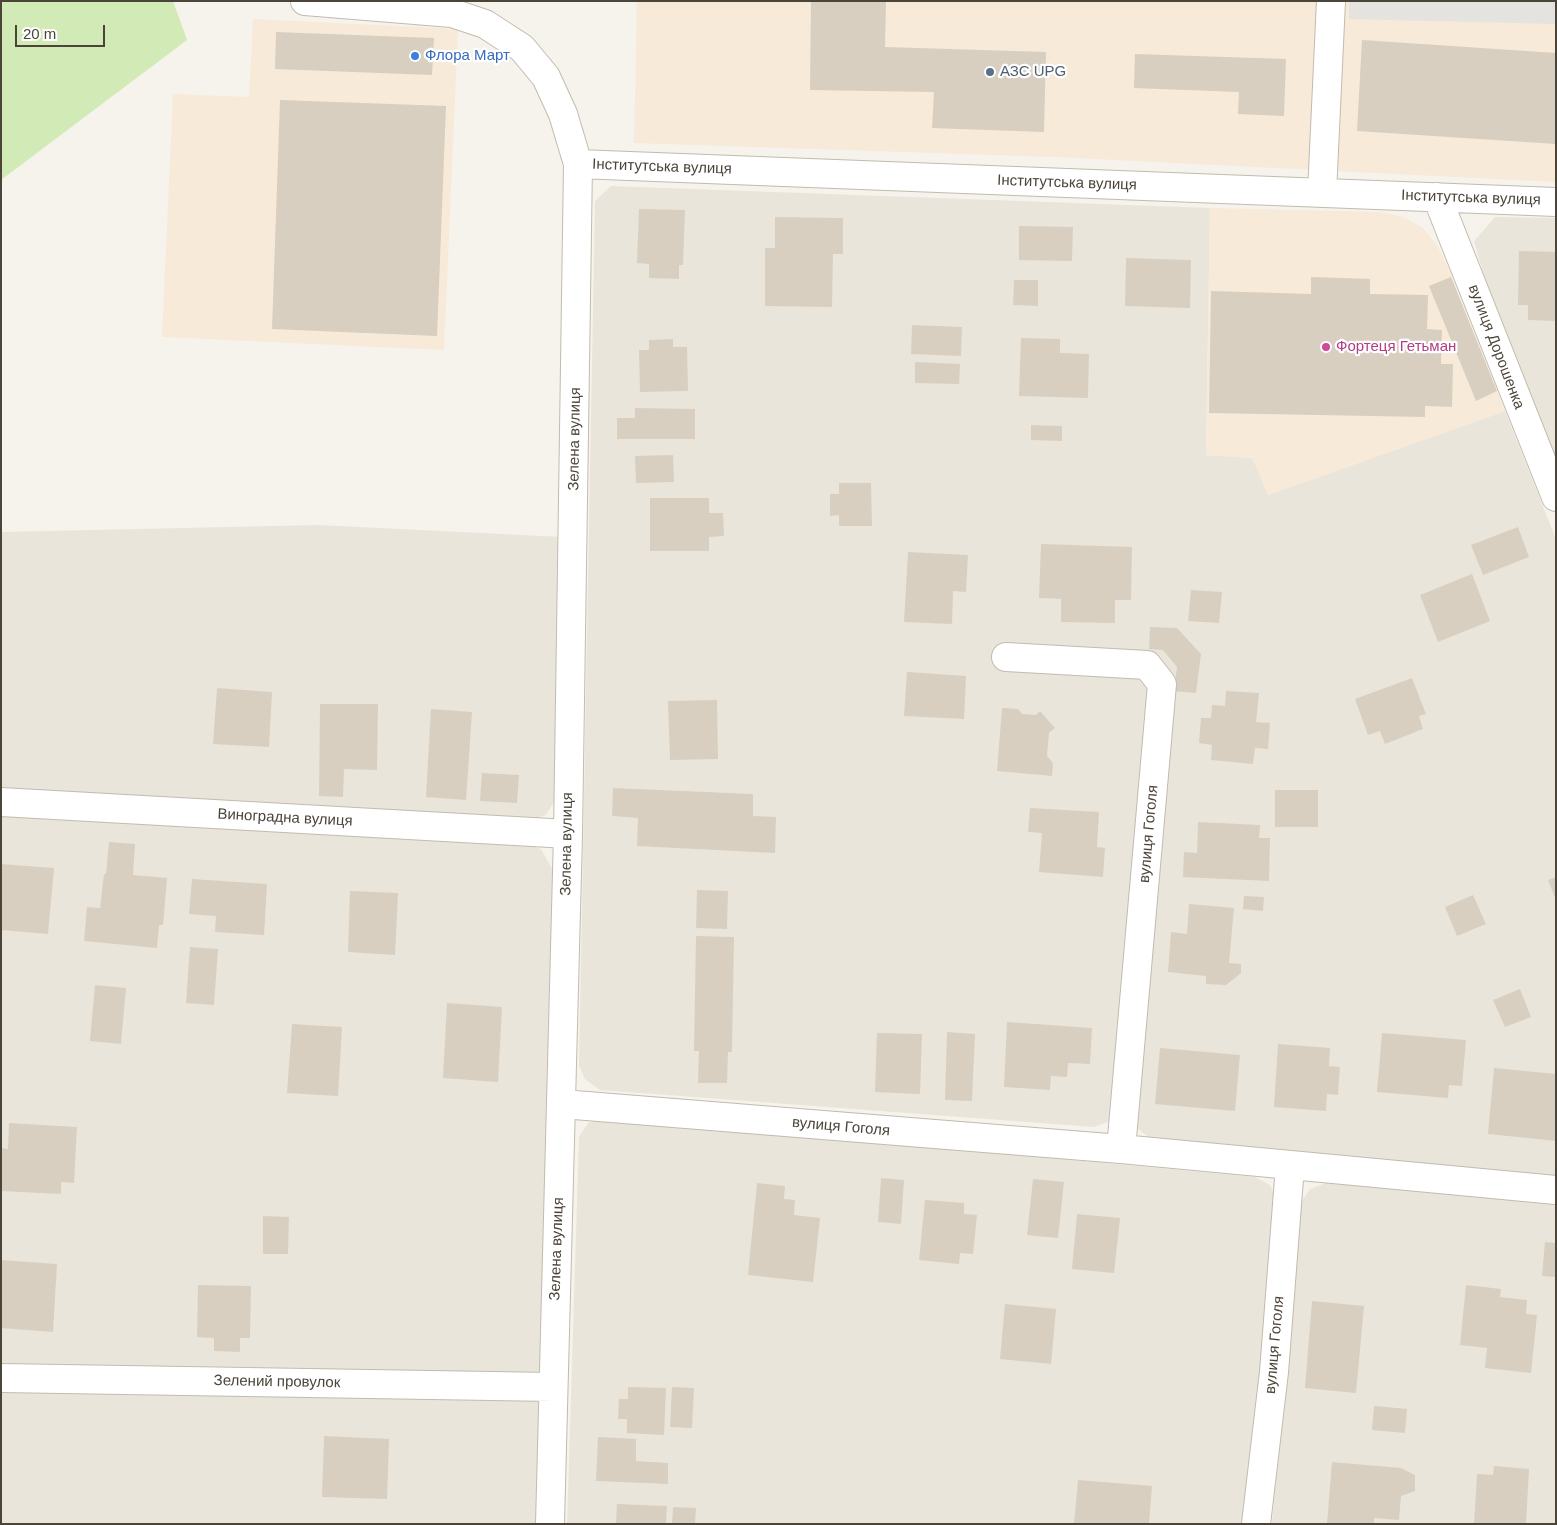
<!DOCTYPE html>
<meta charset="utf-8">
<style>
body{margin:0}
#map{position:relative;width:1557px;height:1525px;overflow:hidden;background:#f6f3ec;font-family:Arial,sans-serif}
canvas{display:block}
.frame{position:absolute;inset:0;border:2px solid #4b4439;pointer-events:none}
.scale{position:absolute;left:15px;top:25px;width:90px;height:22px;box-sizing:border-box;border:2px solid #4b4439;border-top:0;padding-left:6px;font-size:15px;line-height:18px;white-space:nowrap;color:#4b4439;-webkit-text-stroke:4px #fff;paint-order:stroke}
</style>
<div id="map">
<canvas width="1557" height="1525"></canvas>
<div class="frame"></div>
<div class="scale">20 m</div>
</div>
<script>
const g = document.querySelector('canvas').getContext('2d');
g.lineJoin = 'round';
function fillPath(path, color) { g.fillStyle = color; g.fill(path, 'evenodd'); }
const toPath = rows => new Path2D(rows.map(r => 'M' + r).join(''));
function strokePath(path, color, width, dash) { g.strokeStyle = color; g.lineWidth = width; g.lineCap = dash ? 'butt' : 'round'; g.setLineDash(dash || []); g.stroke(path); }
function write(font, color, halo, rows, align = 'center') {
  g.font = font + ' Arial,sans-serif'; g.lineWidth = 4.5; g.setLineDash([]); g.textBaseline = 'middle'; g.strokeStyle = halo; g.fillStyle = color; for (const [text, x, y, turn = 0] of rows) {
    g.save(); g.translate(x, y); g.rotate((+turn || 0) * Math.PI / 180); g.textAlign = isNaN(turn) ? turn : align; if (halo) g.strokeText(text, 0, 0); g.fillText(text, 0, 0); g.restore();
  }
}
fillPath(toPath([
 [611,186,1210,208,1206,455,1253,458,1268,495,1505,411,1556,539,1556,1176,1150,1138,1137,1128,1133,1115,1115,1113,1108,1122,1094,1127,600,1090,585,1079,579,1066,595,201],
 [1495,217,1556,218,1556,462,1494,310,1474,241],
 [318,525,563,537,556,798,546,815,523,822,1,792,1,532],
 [1,813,519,842,541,849,555,874,537,1524,1,1524],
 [603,1116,1255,1177,1270,1185,1278,1202,1248,1524,567,1524,579,1137,588,1123],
 [1328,1182,1556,1205,1556,1524,1272,1524,1299,1205,1310,1189]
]), '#eae5da');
fillPath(toPath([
 [624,1,1556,1,1556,182,1054,157,634,143,637,2],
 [253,19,458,29,444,350,162,337,173,94,249,97],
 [1210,208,1380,212,1403,217,1423,228,1437,245,1449,270,1505,411,1268,495,1252,458,1206,455]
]), '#f7ead8');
fillPath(toPath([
 [1,1,173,1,187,40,1,180]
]), '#d2eab5');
fillPath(toPath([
 [1349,1,1556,1,1556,24,1349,19]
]), '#e5e3e0');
fillPath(toPath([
 [811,1,886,1,885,47,1046,52,1044,132,932,128,934,92,810,90],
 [276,32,434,38,432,75,275,69],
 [1362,40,1556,53,1556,144,1357,131],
 [1135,54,1286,59,1284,116,1238,114,1239,92,1134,88],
 [280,100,446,106,437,336,272,329],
 [639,209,685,210,683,265,679,265,679,279,649,278,649,264,637,263],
 [775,217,843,218,843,254,833,254,832,307,765,306,765,248,775,248],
 [1019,226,1073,227,1072,261,1019,260],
 [1519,251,1556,252,1556,321,1528,320,1528,305,1518,305],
 [1126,258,1191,260,1190,308,1125,306],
 [1311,277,1370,279,1370,294,1428,295,1427,329,1442,330,1441,364,1453,364,1452,407,1425,406,1425,417,1209,413,1211,291,1311,294],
 [1451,277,1497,391,1476,401,1429,286],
 [1014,280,1038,280,1038,306,1013,305],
 [912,325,962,327,961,356,911,354],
 [1021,338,1060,339,1060,353,1089,354,1088,398,1019,396],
 [673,339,673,347,687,347,688,391,640,392,639,350,649,350,649,340],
 [915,362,960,364,959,384,915,383],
 [635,408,695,409,695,439,617,439,617,418,635,418],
 [1031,425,1062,426,1062,441,1031,440],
 [673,455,674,482,636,483,635,456],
 [839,483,871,483,872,526,839,526,839,515,830,516,830,494,839,494],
 [650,498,709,498,709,513,723,513,724,536,709,537,709,551,650,551],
 [1518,527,1529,557,1483,575,1471,545],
 [1041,544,1132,547,1131,600,1115,600,1115,623,1061,622,1061,599,1039,598],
 [908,552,968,555,966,592,953,591,952,624,904,622],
 [1472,574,1490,621,1438,642,1420,595],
 [1191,590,1222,592,1219,623,1188,621],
 [1150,627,1177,628,1201,654,1196,693,1174,691,1177,667,1163,650,1149,649],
 [907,672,966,676,964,719,904,716],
 [1412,678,1426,714,1419,716,1423,729,1385,744,1380,731,1368,735,1355,699],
 [217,688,272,692,269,747,213,744],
 [1226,691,1259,693,1256,722,1270,723,1268,749,1255,748,1253,764,1211,760,1212,745,1199,743,1201,718,1211,718,1212,705,1225,706],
 [717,700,718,759,670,760,668,701],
 [320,704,378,704,377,770,344,769,343,797,319,796],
 [1002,708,1018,709,1022,714,1036,715,1040,711,1055,728,1049,733,1047,756,1053,763,1052,776,997,771],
 [431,709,472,712,466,800,426,797],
 [482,773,519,775,517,803,480,801],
 [613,788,753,794,753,816,776,817,775,853,637,846,638,818,612,816],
 [1275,790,1318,790,1318,827,1275,827],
 [1030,808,1099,812,1097,847,1105,848,1103,877,1039,872,1042,833,1028,832],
 [1198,822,1260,825,1259,838,1270,838,1269,881,1183,877,1184,852,1197,853],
 [109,842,135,844,133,875,167,878,163,925,159,925,157,948,84,941,87,907,100,908,104,874,106,874],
 [1,864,54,868,48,934,1,930],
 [1556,877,1556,900,1548,880],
 [192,879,267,884,264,935,215,932,216,916,189,914],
 [697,890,728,891,727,929,696,928],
 [350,891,398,893,395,955,348,952],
 [1473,895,1486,924,1457,936,1445,907],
 [1244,896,1264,897,1263,911,1243,909],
 [1189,904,1234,908,1229,963,1241,964,1241,973,1226,985,1206,984,1206,976,1168,972,1171,932,1187,934],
 [696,936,734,937,732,1052,728,1052,727,1083,698,1083,699,1051,694,1051],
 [190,947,218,949,214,1005,186,1003],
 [95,985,126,988,121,1044,90,1041],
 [1520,989,1531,1017,1505,1027,1493,1000],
 [447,1003,502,1007,498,1082,443,1078],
 [1007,1022,1092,1028,1090,1064,1068,1063,1067,1077,1051,1076,1050,1090,1004,1087],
 [292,1024,342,1027,338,1096,287,1093],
 [947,1032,975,1034,972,1101,945,1100],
 [877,1033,922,1034,920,1094,875,1092],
 [1382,1033,1466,1040,1462,1086,1449,1085,1448,1098,1377,1092],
 [1278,1044,1330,1048,1329,1066,1340,1067,1338,1095,1327,1094,1326,1111,1274,1107],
 [1160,1048,1240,1055,1235,1111,1155,1104],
 [1494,1068,1556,1074,1556,1141,1488,1134],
 [9,1123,77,1127,74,1183,61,1182,61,1194,1,1191,2,1148,8,1149],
 [881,1178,904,1180,901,1224,878,1222],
 [1033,1179,1064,1182,1058,1238,1027,1235],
 [757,1183,785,1186,784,1199,795,1200,794,1215,820,1218,813,1282,748,1275],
 [925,1200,964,1203,964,1214,977,1215,973,1254,960,1253,959,1264,919,1260],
 [1077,1214,1120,1218,1114,1273,1072,1269],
 [263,1216,289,1217,288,1254,263,1254],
 [1545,1242,1556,1243,1556,1277,1542,1276],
 [1,1260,57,1264,53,1332,1,1328],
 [198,1285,251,1286,250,1338,240,1338,240,1352,214,1351,214,1338,197,1337],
 [1466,1285,1501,1289,1500,1297,1527,1300,1526,1314,1537,1315,1531,1373,1485,1368,1487,1348,1460,1345],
 [1312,1301,1364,1306,1356,1393,1305,1388],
 [1005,1304,1056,1309,1051,1364,1000,1359],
 [628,1387,666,1388,664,1435,627,1433,627,1419,618,1419,619,1399,628,1399],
 [672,1387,694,1388,692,1428,670,1427],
 [1374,1406,1407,1409,1405,1433,1372,1430],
 [324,1436,389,1439,387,1499,322,1497],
 [598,1437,636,1439,636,1461,668,1463,668,1484,596,1481],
 [1332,1462,1401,1468,1415,1475,1415,1491,1401,1496,1399,1520,1374,1518,1374,1524,1327,1524],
 [1494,1466,1529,1469,1526,1524,1474,1524,1477,1474,1493,1475],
 [1078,1480,1152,1486,1149,1524,1074,1524],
 [617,1504,667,1506,666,1524,616,1524],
 [673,1507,696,1508,695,1524,672,1524]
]), '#d8cfc1');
const minor = toPath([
 [305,1,452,13,485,24,522,48,546,77,563,114,578,164,568,834,550,1524],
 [578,164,1556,202],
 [1322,193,1331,1],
 [1437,197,1556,497],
 [1006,657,1147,665,1162,684,1121,1149],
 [1,802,568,834],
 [562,1104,1121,1149,1556,1190],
 [1,1378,553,1387],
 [1256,1524,1274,1372,1290,1166]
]);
strokePath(minor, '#c2bbae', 30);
strokePath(minor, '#fff', 28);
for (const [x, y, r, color] of [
 [415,56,5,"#3f7fe0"],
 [990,72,5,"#5c6f8a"],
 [1326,347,5,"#d1479c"]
]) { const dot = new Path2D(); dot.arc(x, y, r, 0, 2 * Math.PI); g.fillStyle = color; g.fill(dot); strokePath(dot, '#fff', 2); }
write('15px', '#366cbe', '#fff', [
 ["Флора Март",425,56]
], 'left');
write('15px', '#4e5e75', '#fff', [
 ["АЗС UPG",1000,72]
], 'left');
write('15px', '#4b4439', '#fff', [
 ["Інститутська вулиця",662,167,2],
 ["Інститутська вулиця",1067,183,2],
 ["Інститутська вулиця",1471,198,2],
 ["вулиця Дорошенка",1496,347,69],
 ["Зелена вулиця",575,439,-89],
 ["Виноградна вулиця",285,818,3],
 ["вулиця Гоголя",1149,834,-85],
 ["Зелена вулиця",567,844,-89],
 ["вулиця Гоголя",841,1127,5],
 ["Зелена вулиця",557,1249,-88],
 ["вулиця Гоголя",1275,1345,-85],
 ["Зелений провулок",277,1382,1]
]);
write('15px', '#b23c85', '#fff', [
 ["Фортеця Гетьман",1336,347]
], 'left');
</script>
